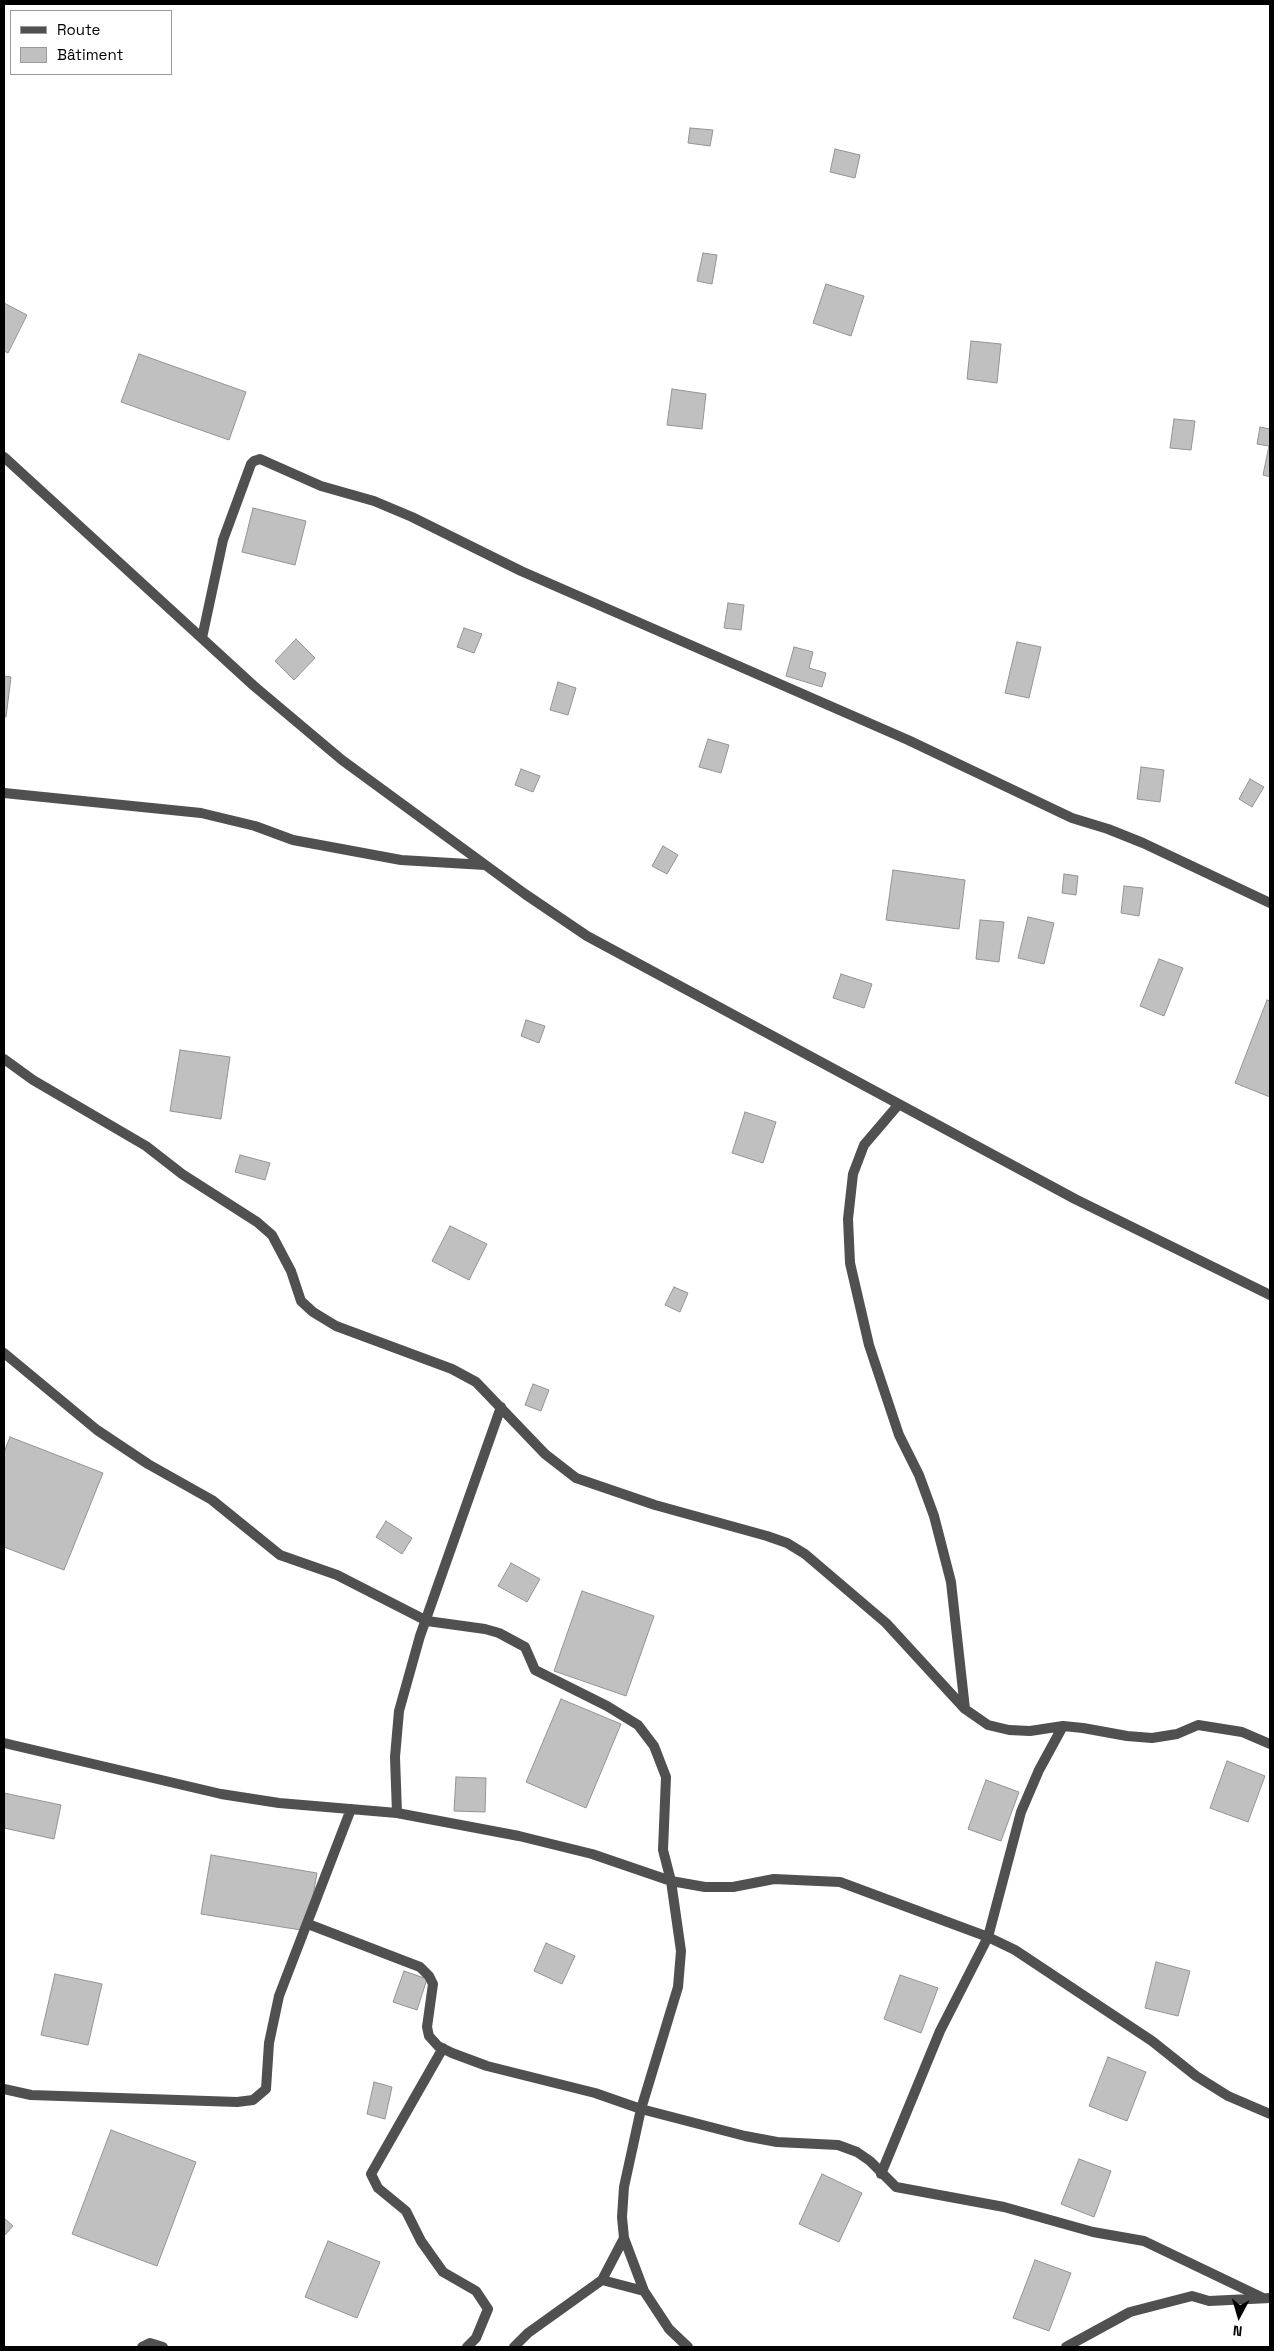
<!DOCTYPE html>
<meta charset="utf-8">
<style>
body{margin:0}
#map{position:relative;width:1274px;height:2351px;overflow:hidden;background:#fff;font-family:"Space Grotesk",sans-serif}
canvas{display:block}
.frame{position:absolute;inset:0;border:5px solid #000;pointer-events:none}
.legend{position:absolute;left:10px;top:10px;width:162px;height:65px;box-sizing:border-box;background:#fff;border:1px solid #999;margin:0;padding:6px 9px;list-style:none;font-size:15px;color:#000}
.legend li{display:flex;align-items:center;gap:10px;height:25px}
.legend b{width:25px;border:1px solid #999}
.north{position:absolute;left:1214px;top:2291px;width:50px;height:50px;-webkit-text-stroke:4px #fff;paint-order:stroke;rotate:186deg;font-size:14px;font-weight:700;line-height:20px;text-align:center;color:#000}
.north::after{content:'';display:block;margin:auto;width:18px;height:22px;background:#000;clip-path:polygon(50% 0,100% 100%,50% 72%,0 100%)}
</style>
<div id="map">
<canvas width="1274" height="2351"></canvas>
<div class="frame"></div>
<ul class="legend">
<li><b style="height:6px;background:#505050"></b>Route</li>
<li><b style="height:14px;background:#c0c0c0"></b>Bâtiment</li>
</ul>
<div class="north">N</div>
</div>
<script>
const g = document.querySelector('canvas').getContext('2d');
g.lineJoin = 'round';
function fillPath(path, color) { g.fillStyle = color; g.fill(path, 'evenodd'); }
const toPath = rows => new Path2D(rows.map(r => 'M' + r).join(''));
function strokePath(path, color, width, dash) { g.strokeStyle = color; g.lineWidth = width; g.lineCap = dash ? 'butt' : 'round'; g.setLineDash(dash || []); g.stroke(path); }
const building = toPath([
 [690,128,713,130,710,146,688,143,690,128],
 [835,149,860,155,855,178,830,172,835,149],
 [703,253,717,255,712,284,697,281,703,253],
 [826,284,864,296,851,336,813,323,826,284],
 [4,303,27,315,8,353,4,351,4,303],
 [971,341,1001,344,997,383,967,379,971,341],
 [139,354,246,392,229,440,121,402,139,354],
 [672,389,706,394,702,429,667,425,672,389],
 [1174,419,1195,421,1191,450,1170,448,1174,419],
 [1260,427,1270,429,1270,477,1263,475,1269,446,1257,444,1260,427],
 [253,508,306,521,295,565,242,552,253,508],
 [728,603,744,605,741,630,724,628,728,603],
 [464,628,482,634,474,653,457,647,464,628],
 [296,639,315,658,294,680,275,661,296,639],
 [1017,642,1041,647,1029,698,1005,693,1017,642],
 [794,647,813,652,809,668,826,673,822,687,786,676,794,647],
 [4,676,11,677,6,717,4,717,4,676],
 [558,682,576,688,568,715,550,710,558,682],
 [708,739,729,745,721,773,699,767,708,739],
 [1141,767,1164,770,1160,802,1137,799,1141,767],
 [521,769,540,776,533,792,515,785,521,769],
 [1250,779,1264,787,1252,807,1239,799,1250,779],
 [663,846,678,855,667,874,652,866,663,846],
 [893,870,965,880,959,929,886,920,893,870],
 [1064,874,1078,876,1076,895,1062,893,1064,874],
 [1124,886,1143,888,1139,916,1121,913,1124,886],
 [1028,917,1054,923,1044,964,1018,958,1028,917],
 [980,920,1004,922,999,962,976,959,980,920],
 [1159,959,1183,968,1164,1016,1140,1006,1159,959],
 [841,974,872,984,864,1008,833,998,841,974],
 [1267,1000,1270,1001,1270,1097,1235,1083,1267,1000],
 [526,1020,545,1026,539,1043,521,1036,526,1020],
 [180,1050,230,1057,221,1119,170,1111,180,1050],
 [745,1112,776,1122,763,1163,732,1153,745,1112],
 [240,1155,270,1163,265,1180,235,1172,240,1155],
 [450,1226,487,1244,469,1280,432,1261,450,1226],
 [674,1287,688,1293,680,1312,665,1305,674,1287],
 [533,1384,549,1390,541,1411,525,1405,533,1384],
 [10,1437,103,1473,64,1570,4,1547,4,1452,10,1437],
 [386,1521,412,1538,402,1554,376,1537,386,1521],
 [511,1563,540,1579,527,1602,498,1586,511,1563],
 [582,1591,654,1616,626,1696,554,1671,582,1591],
 [561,1699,621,1724,586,1808,526,1782,561,1699],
 [1227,1761,1265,1776,1248,1822,1210,1808,1227,1761],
 [456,1777,486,1778,485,1812,454,1811,456,1777],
 [986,1780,1019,1792,1001,1841,968,1829,986,1780],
 [4,1793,61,1805,54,1839,4,1828,4,1793],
 [211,1855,317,1873,307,1931,201,1914,211,1855],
 [546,1943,575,1956,562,1984,534,1971,546,1943],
 [1156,1962,1190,1971,1178,2016,1145,2008,1156,1962],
 [404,1971,427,1979,417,2010,393,2002,404,1971],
 [55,1974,102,1984,88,2045,41,2035,55,1974],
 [900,1975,938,1988,921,2033,884,2019,900,1975],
 [1108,2057,1146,2072,1127,2121,1089,2106,1108,2057],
 [374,2082,392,2087,385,2119,367,2114,374,2082],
 [111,2130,196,2162,157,2266,72,2234,111,2130],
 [1079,2159,1111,2171,1094,2217,1061,2204,1079,2159],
 [822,2174,862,2193,839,2242,799,2224,822,2174],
 [4,2218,13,2226,4,2236,4,2218],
 [328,2241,380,2262,357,2318,305,2297,328,2241],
 [1035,2260,1071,2273,1049,2331,1013,2318,1035,2260]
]);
fillPath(building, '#c0c0c0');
strokePath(building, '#949494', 1);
strokePath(toPath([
 [4,457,254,686,342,760,525,894,587,936,1075,1199,1270,1295],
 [202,638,223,540,251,464,254,461,260,459,321,486,374,501,412,517,521,571,908,740,1072,818,1108,829,1143,843,1270,903],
 [4,793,201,813,255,826,293,840,401,860,485,865],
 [4,1059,33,1080,146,1146,182,1174,257,1222,272,1235,291,1271,301,1301,313,1312,336,1326,452,1369,476,1382,545,1454,576,1478,655,1505,767,1536,787,1543,805,1554,886,1623,965,1709,988,1725,1009,1730,1030,1731,1063,1726,1083,1728,1127,1736,1152,1738,1177,1734,1198,1725,1242,1732,1270,1744],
 [899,1104,864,1145,853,1174,848,1219,850,1263,869,1345,899,1435,919,1475,934,1516,951,1582,965,1709],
 [4,1353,97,1430,148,1464,212,1500,280,1555,337,1575,427,1621,485,1629,499,1633,525,1647,535,1670,607,1706,638,1725,654,1746,666,1777,663,1850,671,1881,681,1951,678,1987,641,2109,624,2187,622,2217,624,2238,644,2291,669,2329,688,2347],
 [4,1743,221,1794,279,1803,397,1813,519,1836,592,1854,671,1881,705,1887,733,1887,774,1879,840,1882,988,1937,1015,1950,1152,2041,1196,2076,1228,2096,1270,2114],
 [397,1813,395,1757,399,1711,420,1636,501,1407],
 [308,1924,420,1967,429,1976,433,1984,427,2027,429,2036,438,2046,452,2053,487,2066,595,2093,641,2109,745,2136,777,2142,838,2145,857,2152,870,2161,896,2187,1004,2207,1093,2232,1144,2241,1261,2297],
 [443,2048,371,2174,378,2188,406,2211,421,2241,443,2272,476,2291,488,2309,476,2338,467,2347],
 [4,2089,31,2095,237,2102,253,2100,266,2089,269,2043,279,1996,351,1809],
 [881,2174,940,2031,988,1937,1021,1812,1039,1770,1063,1726],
 [602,2280,644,2291],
 [142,2347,150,2343,163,2347],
 [514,2347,528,2333,602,2280,624,2238],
 [1066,2347,1130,2312,1192,2296,1209,2301,1270,2298]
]), '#505050', 10);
</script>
